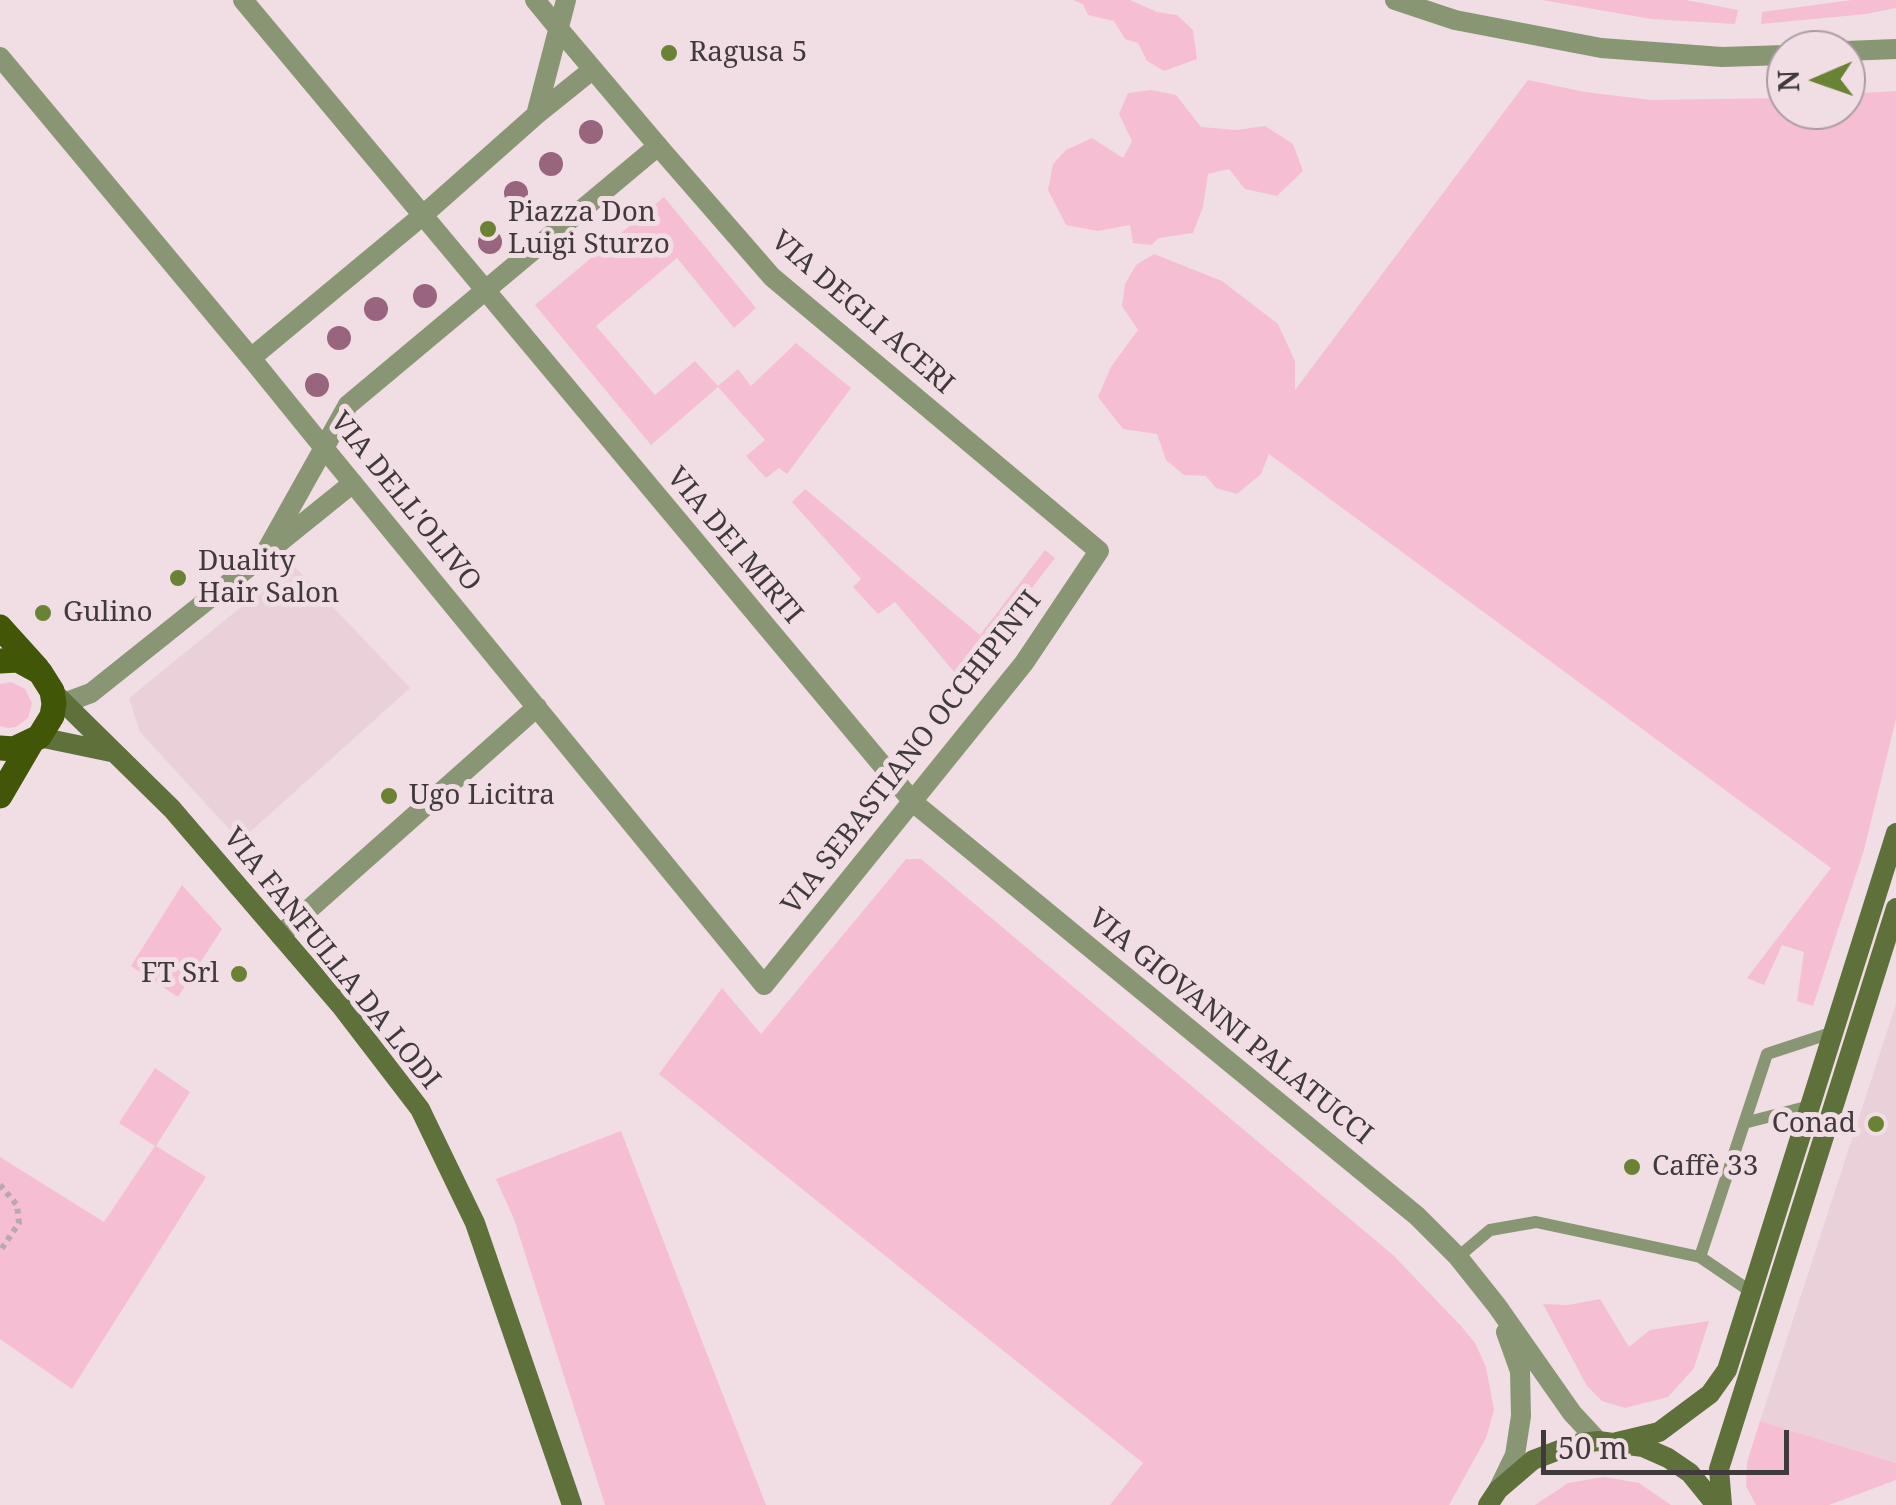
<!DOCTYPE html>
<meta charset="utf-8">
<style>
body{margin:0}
#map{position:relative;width:1896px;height:1505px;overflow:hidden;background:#f0dee4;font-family:"Noto Serif",serif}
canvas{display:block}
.north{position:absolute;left:1766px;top:30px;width:100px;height:100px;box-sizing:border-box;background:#f0dee4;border:2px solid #aa9ca1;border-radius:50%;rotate:268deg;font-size:28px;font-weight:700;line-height:40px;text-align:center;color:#403a3c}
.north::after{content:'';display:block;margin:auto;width:35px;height:45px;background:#6a8234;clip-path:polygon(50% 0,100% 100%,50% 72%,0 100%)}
.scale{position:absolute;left:1541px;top:1430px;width:248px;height:45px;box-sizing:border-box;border:5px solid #403a3c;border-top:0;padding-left:12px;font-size:30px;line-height:35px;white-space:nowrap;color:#403a3c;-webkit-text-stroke:8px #f0dee4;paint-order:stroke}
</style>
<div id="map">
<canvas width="1896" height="1505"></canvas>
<div class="north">N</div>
<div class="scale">50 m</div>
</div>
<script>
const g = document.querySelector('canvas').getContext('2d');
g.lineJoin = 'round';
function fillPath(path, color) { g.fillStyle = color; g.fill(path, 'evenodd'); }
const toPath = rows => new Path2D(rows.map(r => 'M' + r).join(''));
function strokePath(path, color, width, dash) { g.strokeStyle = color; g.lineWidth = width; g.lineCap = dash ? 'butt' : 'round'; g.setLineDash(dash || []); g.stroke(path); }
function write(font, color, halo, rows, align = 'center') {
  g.font = font + ' "Noto Serif",serif'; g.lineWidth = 10; g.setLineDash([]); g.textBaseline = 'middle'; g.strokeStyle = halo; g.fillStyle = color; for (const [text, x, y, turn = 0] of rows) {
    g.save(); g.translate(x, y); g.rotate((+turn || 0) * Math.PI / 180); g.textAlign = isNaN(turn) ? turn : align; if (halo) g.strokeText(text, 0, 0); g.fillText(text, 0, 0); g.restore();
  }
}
fillPath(toPath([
 [293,565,410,688,240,841,140,732,129,698],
 [1896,1004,1896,1463,1760,1421]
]), '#ead0d9');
fillPath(toPath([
 [1073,0,1130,0,1157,12,1177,15,1193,30,1197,59,1164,71,1147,61,1138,43,1125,39,1114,21,1088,15,1083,4],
 [1542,0,1686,0,1738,10,1735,24,1651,19],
 [1852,0,1896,0,1896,8,1866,14,1761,24,1762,12],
 [1528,80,1585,92,1651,100,1786,98,1786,110,1846,110,1846,94,1896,91,1896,719,1864,850,1813,1006,1797,1001,1804,952,1782,945,1764,985,1747,978,1831,868,1269,454,1261,474,1237,494,1216,488,1206,476,1184,475,1166,460,1157,434,1123,429,1098,397,1111,367,1138,330,1122,306,1125,284,1136,265,1154,254,1222,281,1278,324,1295,361,1295,390],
 [1151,90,1176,95,1201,127,1236,130,1265,126,1293,144,1303,171,1277,196,1245,189,1229,169,1208,174,1203,207,1193,233,1159,238,1151,245,1133,243,1130,225,1098,231,1066,225,1048,190,1053,164,1066,150,1092,138,1123,158,1132,141,1119,114,1128,93],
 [664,197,756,308,734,328,677,258,596,326,655,395,695,361,718,386,738,369,751,386,796,343,851,388,787,474,779,468,766,478,746,456,765,440,718,387,651,445,535,305],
 [805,489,980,635,1045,550,1055,558,961,680,895,602,878,614,853,587,861,579,792,502],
 [11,682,25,689,32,703,28,718,16,727,8,728,0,726,0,684],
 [906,859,921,859,1393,1255,1461,1326,1475,1343,1486,1367,1494,1410,1486,1438,1449,1505,1110,1505,1143,1463,659,1074,722,988,761,1034],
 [182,885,222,929,178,997,131,966],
 [155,1068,190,1092,156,1146,206,1177,72,1389,0,1339,0,1157,104,1222,155,1146,119,1123],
 [621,1131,700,1336,766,1505,605,1505,514,1219,496,1179],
 [1600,1299,1629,1347,1650,1330,1709,1321,1694,1368,1668,1397,1625,1408,1602,1401,1587,1386,1543,1304,1568,1305],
 [1760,1421,1896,1463,1896,1480,1829,1505,1756,1505,1746,1486,1747,1462],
 [1604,1477,1639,1483,1671,1505,1535,1505,1568,1483]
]), '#f6bed2');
strokePath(toPath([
 [0,1185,17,1205,19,1223,0,1251]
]), '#b7a9ae', 6, [5, 5]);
strokePath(toPath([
 [1744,1123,1810,1106],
 [1458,1257,1490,1230,1536,1222,1700,1257],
 [1750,1291,1700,1257,1767,1054,1834,1032]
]), '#899673', 12);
strokePath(toPath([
 [243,0,914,803,1417,1216,1458,1257,1497,1306,1572,1413,1598,1441],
 [535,0,558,28],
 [1395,0,1455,20,1601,48,1722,57,1786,55],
 [1846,51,1896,49],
 [0,57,251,358],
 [324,448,764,985,1024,663,1099,551,772,277,658,146],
 [265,554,353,483],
 [280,935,537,707],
 [1498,1490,1515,1455,1521,1416,1520,1371,1506,1332]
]), '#899673', 20);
strokePath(toPath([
 [536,115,592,70],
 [324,448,251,358,422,216,536,115,566,0],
 [64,703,91,693,264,555,348,405,658,146,558,28]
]), '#899673', 20);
strokePath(toPath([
 [52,691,172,809,341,1006,420,1109,475,1223,572,1505],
 [39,737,111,752],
 [1617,1442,1659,1432,1710,1394,1727,1370,1896,833],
 [1488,1505,1498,1490,1533,1460,1575,1444,1598,1441,1643,1447,1668,1458,1690,1473,1716,1505],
 [1722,1505,1719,1469,1896,908]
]), '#5f713b', 20);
strokePath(toPath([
 [0,627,37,668],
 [0,661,18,660,40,672,52,691,54,704,52,716,39,737,14,749,0,748],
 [0,796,31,743]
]), '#425607', 25);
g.fillStyle = '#99647e';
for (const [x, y] of [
 [591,132],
 [551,164],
 [516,193],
 [490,242],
 [425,296],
 [376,309],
 [339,338],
 [317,385]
]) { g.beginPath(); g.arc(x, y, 12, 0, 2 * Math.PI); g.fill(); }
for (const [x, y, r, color] of [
 [669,53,10,"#6a8234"],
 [488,229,10,"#6a8234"],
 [178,578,10,"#6a8234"],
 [43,613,10,"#6a8234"],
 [389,796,10,"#6a8234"],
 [239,974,10,"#6a8234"],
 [1876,1124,10,"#6a8234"],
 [1632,1167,10,"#6a8234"]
]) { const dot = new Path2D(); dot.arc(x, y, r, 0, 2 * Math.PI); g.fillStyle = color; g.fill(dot); strokePath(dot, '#f0dee4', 4); }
write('28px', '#403a3c', '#f0dee4', [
 ["Ragusa 5",689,53],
 ["Piazza Don",508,213],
 ["Luigi Sturzo",508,245],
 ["Duality",198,562],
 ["Hair Salon",198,594],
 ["Gulino",63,613],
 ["Ugo Licitra",409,796],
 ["FT Srl",219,974,"right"],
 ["Conad",1856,1124,"right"],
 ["Caffè 33",1652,1167]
], 'left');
write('28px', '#403a3c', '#f0dee4', [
 ["VIA DEGLI ACERI",862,313,41],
 ["VIA DELL'OLIVO",405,502,51],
 ["VIA DEI MIRTI",734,546,50],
 ["VIA SEBASTIANO OCCHIPINTI",912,753,-52],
 ["VIA FANFULLA DA LODI",331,959,51],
 ["VIA GIOVANNI PALATUCCI",1230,1027,39]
]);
</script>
